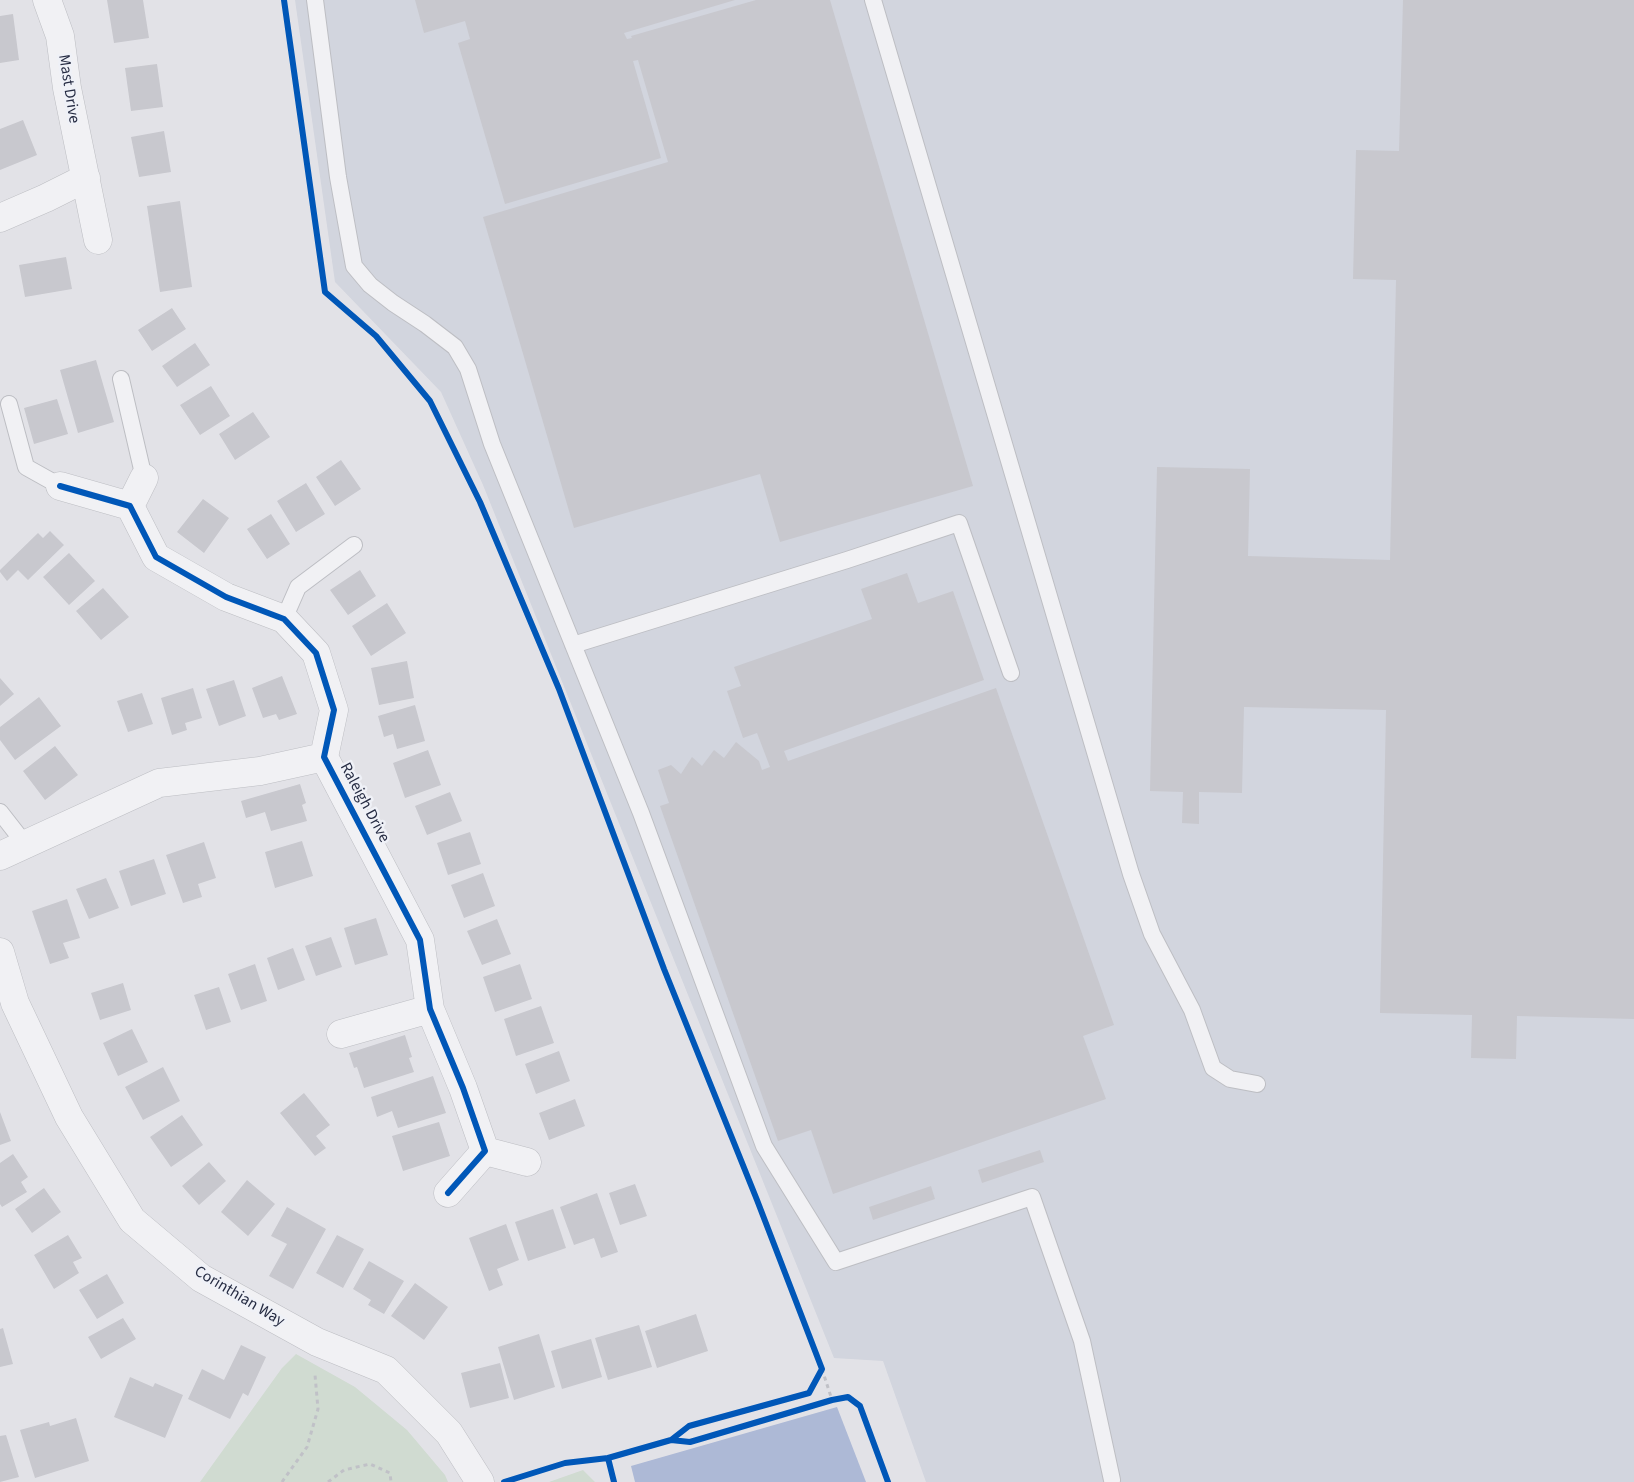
<!DOCTYPE html>
<style>
body{margin:0}
canvas{display:block;background:#e2e2e7}
</style>
<canvas width="1634" height="1482"></canvas>
<script>
const g = document.querySelector('canvas').getContext('2d');
g.lineJoin = 'round';
function fillPath(path, color) { g.fillStyle = color; g.fill(path, 'evenodd'); }
const toPath = rows => new Path2D(rows.map(r => 'M' + r).join(''));
function strokePath(path, color, width, dash) { g.strokeStyle = color; g.lineWidth = width; g.lineCap = dash ? 'butt' : 'round'; g.setLineDash(dash || []); g.stroke(path); }
function write(font, color, halo, rows, align = 'center') {
  g.font = font + ' "Source Sans 3",sans-serif'; g.lineWidth = 5; g.setLineDash([]); g.textBaseline = 'middle'; g.strokeStyle = halo; g.fillStyle = color; for (const [text, x, y, turn = 0] of rows) {
    g.save(); g.translate(x, y); g.rotate((+turn || 0) * Math.PI / 180); g.textAlign = isNaN(turn) ? turn : align; if (halo) g.strokeText(text, 0, 0); g.fillText(text, 0, 0); g.restore();
  }
}
fillPath(toPath([
 [295,0,1634,0,1634,1482,926,1482,883,1361,834,1358,483,485,441,392,335,282]
]), '#d2d5de');
fillPath(toPath([
 [296,1354,355,1387,407,1430,445,1475,448,1482,200,1482,282,1368],
 [583,1470,595,1482,549,1482]
]), '#d0dbd1');
fillPath(toPath([
 [837,1407,866,1482,635,1482,631,1466]
]), '#adb9d6');
fillPath(toPath([
 [107,0,143,0,149,38,114,43],
 [415,0,735,0,624,33,627,39,632,38,631,36,756,0,830,0,973,486,780,542,760,474,574,528,483,217,668,162,638,60,633,61,661,158,505,204,458,43,470,39,465,21,424,33],
 [1403,0,1634,0,1634,1019,1517,1016,1516,1059,1471,1058,1472,1015,1380,1013,1386,710,1244,707,1242,793,1199,792,1199,824,1182,823,1183,792,1150,791,1157,467,1250,469,1248,556,1390,560,1396,280,1353,279,1356,150,1399,151],
 [13,14,19,60,0,63,0,16],
 [157,64,163,107,131,111,125,68],
 [23,120,37,155,0,170,0,129],
 [164,131,171,172,139,177,131,137],
 [180,201,192,287,160,292,147,206],
 [66,257,72,289,25,297,19,265],
 [172,308,186,329,152,351,138,330],
 [195,343,210,365,177,387,162,366],
 [96,360,114,422,78,433,60,370],
 [211,386,230,416,200,435,180,405],
 [57,399,68,434,34,444,24,408],
 [253,412,270,437,235,460,219,434],
 [341,460,361,489,335,506,316,477],
 [306,483,325,514,296,532,277,501],
 [203,499,229,518,204,553,177,532],
 [271,514,290,544,267,559,247,529],
 [50,531,64,545,28,580,18,570,7,581,0,572,0,570,38,533,43,538],
 [69,553,95,581,69,605,43,577],
 [360,570,376,596,348,615,330,590],
 [907,573,918,603,953,591,984,680,784,751,788,761,996,688,1114,1025,1083,1036,1106,1099,833,1194,811,1130,778,1141,660,806,669,803,658,770,671,765,681,774,692,757,702,766,714,750,724,758,736,742,759,761,762,770,770,767,757,733,743,738,727,691,741,686,734,667,872,619,861,589],
 [103,588,129,617,101,640,76,611],
 [387,603,406,633,371,656,352,626],
 [407,661,414,698,379,705,371,668],
 [282,676,297,714,279,720,276,714,263,718,252,688],
 [0,678,14,694,0,706],
 [234,680,246,716,219,726,206,689],
 [193,688,202,718,185,723,187,730,172,735,161,698],
 [142,693,153,724,128,732,117,701],
 [39,697,61,726,15,760,0,740,0,727],
 [415,705,425,741,397,749,393,734,384,737,378,716],
 [55,746,78,775,45,800,23,771],
 [428,750,441,785,405,798,393,763],
 [300,784,306,803,302,805,307,821,271,831,265,812,246,818,241,801],
 [450,792,462,821,427,835,415,806],
 [470,832,481,864,448,875,437,843],
 [302,841,313,876,275,888,265,852],
 [204,842,216,878,198,884,202,897,183,903,166,855],
 [154,859,166,894,131,906,119,871],
 [483,873,495,906,464,918,451,885],
 [106,878,119,908,89,919,76,889],
 [67,899,80,938,63,943,69,958,50,964,32,911],
 [376,918,388,955,355,965,344,928],
 [497,919,511,954,482,965,467,931],
 [331,937,342,967,316,976,305,946],
 [293,948,305,980,278,990,267,958],
 [255,964,267,1001,241,1010,228,974],
 [520,964,532,999,495,1012,483,977],
 [123,983,131,1010,100,1020,91,993],
 [219,987,231,1022,206,1030,194,995],
 [541,1006,554,1043,516,1056,504,1019],
 [132,1029,148,1062,118,1076,103,1043],
 [405,1035,412,1057,409,1058,414,1072,364,1088,357,1067,354,1068,349,1053],
 [559,1051,570,1081,536,1094,525,1064],
 [163,1067,180,1101,143,1120,125,1087],
 [433,1076,446,1113,398,1128,392,1111,377,1117,371,1097],
 [304,1093,330,1125,316,1136,326,1148,315,1156,280,1113],
 [575,1099,585,1126,549,1140,539,1113],
 [0,1112,11,1141,0,1145],
 [182,1115,203,1145,171,1167,150,1137],
 [439,1122,450,1156,403,1171,392,1136],
 [1040,1150,1044,1162,982,1183,978,1170],
 [13,1154,28,1177,21,1182,27,1192,2,1207,0,1204,0,1163],
 [209,1162,226,1181,199,1205,182,1186],
 [247,1180,275,1204,248,1236,221,1212],
 [635,1184,647,1216,620,1225,609,1193],
 [931,1186,935,1199,873,1220,869,1207],
 [44,1188,61,1212,32,1233,15,1209],
 [597,1193,618,1252,601,1258,594,1238,574,1245,560,1207],
 [287,1207,326,1229,293,1289,269,1276,287,1244,271,1236],
 [553,1209,566,1248,528,1261,515,1222],
 [506,1224,519,1260,497,1269,503,1285,489,1291,469,1238],
 [68,1235,82,1258,73,1262,79,1273,54,1289,34,1255],
 [337,1235,364,1249,343,1288,316,1273],
 [369,1261,404,1281,384,1314,368,1305,371,1300,353,1289],
 [107,1274,124,1303,97,1319,79,1290],
 [415,1283,448,1307,424,1340,391,1316],
 [696,1314,708,1351,657,1368,645,1331],
 [123,1318,136,1339,101,1359,88,1337],
 [639,1325,652,1367,608,1380,595,1338],
 [3,1328,13,1364,0,1367,0,1329],
 [539,1334,555,1387,514,1400,498,1347],
 [591,1339,602,1377,562,1389,551,1351],
 [241,1345,266,1357,248,1396,243,1393,230,1419,188,1399,202,1369,224,1380],
 [500,1363,509,1398,470,1408,461,1373],
 [130,1377,153,1387,155,1383,183,1395,165,1438,114,1417],
 [76,1418,89,1461,35,1478,20,1430,49,1422,50,1426],
 [6,1435,19,1477,0,1482,0,1436]
]), '#c8c8ce');
const lane = toPath([
 [315,0,338,177,354,266,370,285,393,303,425,324,455,347,468,369,492,444,641,813,764,1146,836,1262,1032,1197,1082,1341,1112,1480],
 [873,0,1131,874,1152,934,1192,1010,1213,1068,1230,1079,1257,1084],
 [121,379,144,478],
 [9,404,26,467,60,486],
 [284,619,298,587,354,545],
 [573,645,847,560,959,523,1011,673],
 [0,812,25,844]
]);
const street = toPath([
 [47,0,60,36,67,88,98,240],
 [0,218,46,198,86,178],
 [60,486,130,506,156,557,226,597,284,619,316,653,334,710,324,757,420,940,430,1009,463,1088,485,1151,448,1193],
 [130,506,144,478],
 [0,856,159,783,260,771,324,757],
 [0,952,15,1003,69,1117,132,1220,201,1278,317,1342,386,1370,449,1433,480,1482],
 [341,1034,430,1009],
 [485,1151,527,1162]
]);
strokePath(lane, '#bdbec3', 18);
strokePath(street, '#bdbec3', 29);
strokePath(toPath([
 [822,1369,832,1400],
 [282,1482,307,1447,318,1409,315,1375],
 [328,1482,344,1470,370,1464,390,1473,391,1482]
]), '#c0c1c7', 3, [4, 4]);
strokePath(lane, '#f1f1f4', 16);
strokePath(street, '#f1f1f4', 28);
strokePath(toPath([
 [284,0,325,292,376,336,430,401,480,502,559,689,664,969,757,1200,822,1369,809,1393,689,1426,671,1440,608,1458,614,1482],
 [60,486,130,506,156,557,226,597,284,619,316,653,334,710,324,757,420,940,430,1009,463,1088,485,1151,448,1193],
 [671,1440,690,1442,832,1400,848,1397,860,1406,888,1482],
 [504,1482,565,1463,608,1458]
]), '#0057b8', 6);
write('16px', '#262c43', '#eff1f7', [
 ["Mast Drive",68,89,81],
 ["Raleigh Drive",364,803,62],
 ["Corinthian Way",239,1297,31]
]);
</script>
